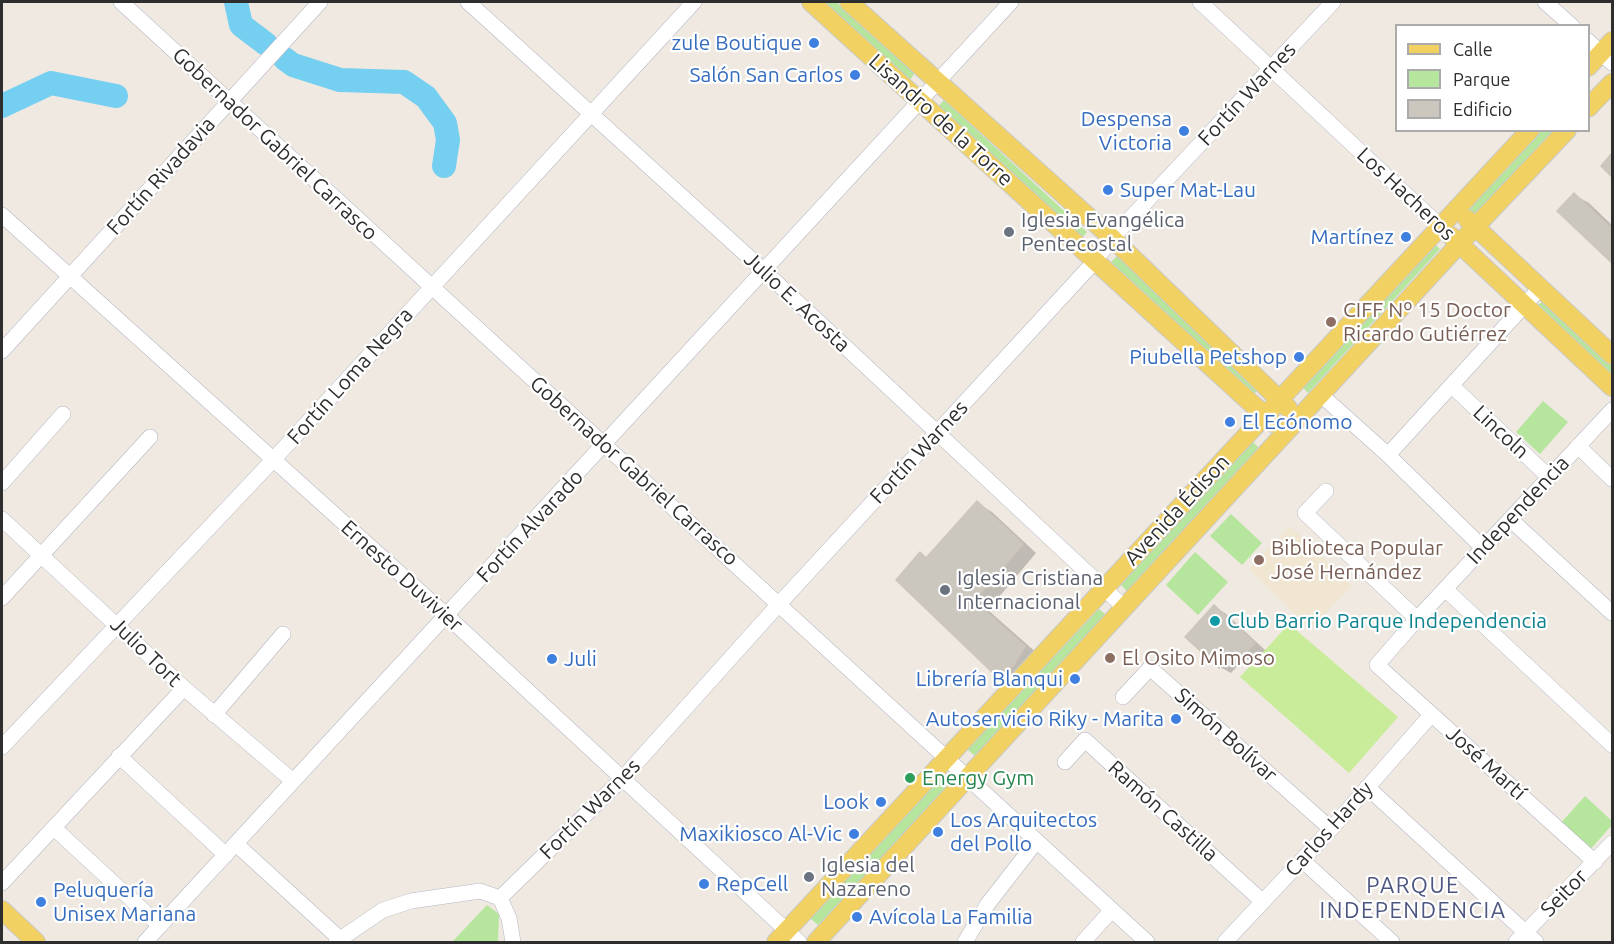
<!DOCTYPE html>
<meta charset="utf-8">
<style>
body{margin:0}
#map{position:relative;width:1614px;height:944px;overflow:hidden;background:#efe9e1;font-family:Ubuntu,sans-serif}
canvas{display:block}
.frame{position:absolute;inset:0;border:3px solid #2e2e2e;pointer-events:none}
.legend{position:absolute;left:1395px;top:24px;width:195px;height:108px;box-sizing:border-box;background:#fff;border:2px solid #ababab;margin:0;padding:8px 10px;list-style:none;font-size:18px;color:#2e2e2e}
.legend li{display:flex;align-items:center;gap:12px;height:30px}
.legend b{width:30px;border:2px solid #ababab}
</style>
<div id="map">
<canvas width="1614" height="944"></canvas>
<div class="frame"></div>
<ul class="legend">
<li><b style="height:8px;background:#f2d163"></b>Calle</li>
<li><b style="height:16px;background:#b6e59e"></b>Parque</li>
<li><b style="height:16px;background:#cbc7bf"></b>Edificio</li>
</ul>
</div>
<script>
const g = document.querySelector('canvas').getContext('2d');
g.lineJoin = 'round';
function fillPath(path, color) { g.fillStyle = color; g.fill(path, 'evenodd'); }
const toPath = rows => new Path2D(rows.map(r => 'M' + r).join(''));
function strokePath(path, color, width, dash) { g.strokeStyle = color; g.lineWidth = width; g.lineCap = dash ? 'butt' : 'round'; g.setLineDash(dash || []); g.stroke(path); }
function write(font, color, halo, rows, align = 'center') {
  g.font = font + ' Ubuntu,sans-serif'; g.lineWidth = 4.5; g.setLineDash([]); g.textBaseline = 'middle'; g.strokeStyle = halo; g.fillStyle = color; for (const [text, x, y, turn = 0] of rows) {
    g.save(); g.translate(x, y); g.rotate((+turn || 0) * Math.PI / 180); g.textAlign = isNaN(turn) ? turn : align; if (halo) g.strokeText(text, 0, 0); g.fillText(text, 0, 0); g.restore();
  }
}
fillPath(toPath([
 [1290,526,1352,586,1310,629,1249,569]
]), '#f0e6d1');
fillPath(toPath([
 [821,2,836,2,915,73,909,81],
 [944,100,1087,232,1081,239,939,106],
 [1538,131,1554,131,1469,224,1459,215],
 [1433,243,1440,249,1308,393,1301,385],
 [1117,256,1259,388,1254,394,1111,262],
 [1543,301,1612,364,1612,376,1537,306],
 [1543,401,1568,422,1540,454,1516,432],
 [1251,440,1259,448,1128,592,1121,585],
 [1231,514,1262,543,1242,565,1210,536],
 [1195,552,1228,582,1198,615,1166,585],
 [1099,609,1107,616,975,756,967,749],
 [942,777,950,785,818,925,810,918],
 [1585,796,1612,821,1612,825,1588,852,1559,825],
 [487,905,499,914,498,942,452,942]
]), '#b6e59e');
fillPath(toPath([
 [1289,624,1398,717,1349,773,1240,677]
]), '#c9ec9a');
fillPath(toPath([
 [1574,195,1589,203,1612,225,1612,261,1559,211],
 [977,503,992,512,1036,553,988,610,1039,655,1011,683,996,674,920,554,928,558],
 [1214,607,1225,613,1265,650,1253,663,1245,658,1231,673,1220,667,1187,637]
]), '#0003');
strokePath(toPath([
 [236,2,241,25,266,44],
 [285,59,293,65,340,80,404,82,426,97,445,123,448,140,444,166],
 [2,106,51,83,116,96]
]), '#75cff0', 24);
const building = toPath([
 [1612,153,1612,177,1601,166,1612,153],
 [1574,193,1612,229,1612,263,1557,211,1574,193],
 [977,501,1023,544,974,601,1025,646,1013,666,995,675,896,580,920,552,926,558,977,501],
 [1214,605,1255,643,1241,658,1235,652,1219,668,1185,637,1214,605]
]);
fillPath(building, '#cbc7bf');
strokePath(building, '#cbc5ba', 1.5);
const minor = toPath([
 [121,2,1147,942],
 [468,2,763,270,1124,607],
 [1200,2,1441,227],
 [1545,2,1572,26],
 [1588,41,1612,63],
 [2,215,446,615,799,942],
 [2,351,320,2],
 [1452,386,1549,477],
 [1320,394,1388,455,1483,548],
 [1578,446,1612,479],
 [1388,455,1540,288],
 [2,483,63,414],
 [1326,491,1305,513,1417,619],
 [2,519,184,688,293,781],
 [1510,519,1612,613],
 [1445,589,1612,745],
 [2,598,150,437],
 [1123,697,1150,668,1331,829],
 [214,715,283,634],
 [2,747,274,459,694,2],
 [119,756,226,855],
 [1065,762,1085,740,1263,902],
 [1367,787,1536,942],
 [54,828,160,926],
 [236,844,339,938],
 [1302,860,1392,942],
 [1595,862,1377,665,1417,619,1612,410],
 [2,883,184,688],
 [500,898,622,779,779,604,1095,261,1112,238,1333,2],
 [145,942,1011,2],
 [336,942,383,910,411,901,480,891,500,898,509,918,513,942],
 [965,942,987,905,1036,842],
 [1083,942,1111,911],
 [1225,942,1331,829,1431,715],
 [1516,942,1612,843]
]);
const major = toPath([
 [811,2,1273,423],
 [849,2,1112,238,1288,408],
 [1588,67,1612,41],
 [1588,108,1612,83],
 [1467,219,1612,355],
 [1451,236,1612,387],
 [2,910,36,942],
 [776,942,1530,130],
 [816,942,1475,227,1567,130]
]);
strokePath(minor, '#b4b7c1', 16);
strokePath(major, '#c9c9c9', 20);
strokePath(minor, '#fff', 15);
strokePath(major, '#f2d163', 18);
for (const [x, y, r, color] of [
 [814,43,6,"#3f7fe0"],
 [855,75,6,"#3f7fe0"],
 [1184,131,6,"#3f7fe0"],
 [1108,190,6,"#3f7fe0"],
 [1009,232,6,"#6b7280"],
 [1406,237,6,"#3f7fe0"],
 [1331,322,6,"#8d6e63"],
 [1299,357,6,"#3f7fe0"],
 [1230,422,6,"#3f7fe0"],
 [1259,560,6,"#8d6e63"],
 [945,590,6,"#6b7280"],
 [1215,621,6,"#0f9aa8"],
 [1110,658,6,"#8d6e63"],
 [552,659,6,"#3f7fe0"],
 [1075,679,6,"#3f7fe0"],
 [1176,719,6,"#3f7fe0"],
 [910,778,6,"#2e9e5b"],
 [881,802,6,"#3f7fe0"],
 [938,832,6,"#3f7fe0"],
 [854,834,6,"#3f7fe0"],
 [809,877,6,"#6b7280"],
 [704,884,6,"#3f7fe0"],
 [41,902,6,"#3f7fe0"],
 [857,917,6,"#3f7fe0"]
]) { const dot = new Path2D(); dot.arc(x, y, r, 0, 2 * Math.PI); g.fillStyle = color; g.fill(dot); strokePath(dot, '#fff', 2); }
write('21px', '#366cbe', '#fff', [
 ["zule Boutique",802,43],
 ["Salón San Carlos",843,75],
 ["Despensa",1172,119],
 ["Victoria",1172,143],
 ["Super Mat-Lau",1120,190,"left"],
 ["Martínez",1394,237],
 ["Piubella Petshop",1287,357],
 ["El Ecónomo",1242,422,"left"],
 ["Juli",564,659,"left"],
 ["Librería Blanqui",1063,679],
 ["Autoservicio Riky - Marita",1164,719],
 ["Look",869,802],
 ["Los Arquitectos",950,820,"left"],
 ["del Pollo",950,844,"left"],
 ["Maxikiosco Al-Vic",842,834],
 ["RepCell",716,884,"left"],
 ["Peluquería",53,890,"left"],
 ["Unisex Mariana",53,914,"left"],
 ["Avícola La Familia",869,917,"left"]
], 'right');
write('21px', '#2e2e2e', '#fff', [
 ["Fortín Warnes",1247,94,-47],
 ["Lisandro de la Torre",941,120,42],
 ["Gobernador Gabriel Carrasco",275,144,43],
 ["Fortín Rivadavia",161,176,-48],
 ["Los Hacheros",1406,194,43],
 ["Julio E. Acosta",797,302,43],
 ["Fortín Loma Negra",350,376,-48],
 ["Lincoln",1501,432,43],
 ["Fortín Warnes",919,452,-47],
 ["Gobernador Gabriel Carrasco",634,471,42],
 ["Avenida Édison",1177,510,-47],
 ["Independencia",1518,510,-47],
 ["Fortín Alvarado",530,526,-47],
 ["Ernesto Duvivier",402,576,42],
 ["Julio Tort",146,652,44],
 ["Simón Bolívar",1226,735,42],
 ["José Martí",1486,763,42],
 ["Fortín Warnes",590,809,-45],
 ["Ramón Castilla",1163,811,42],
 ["Carlos Hardy",1329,829,-48],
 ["Seitor",1564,893,-46]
]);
write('21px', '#5b616d', '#fff', [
 ["Iglesia Evangélica",1021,220],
 ["Pentecostal",1021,244],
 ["Iglesia Cristiana",957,578],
 ["Internacional",957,602],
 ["Iglesia del",821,865],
 ["Nazareno",821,889]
], 'left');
write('21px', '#785e54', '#fff', [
 ["CIFF Nº 15 Doctor",1343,310],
 ["Ricardo Gutiérrez",1343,334],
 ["Biblioteca Popular",1271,548],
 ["José Hernández",1271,572],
 ["El Osito Mimoso",1122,658]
], 'left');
write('21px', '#0d838f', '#fff', [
 ["Club Barrio Parque Independencia",1227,621]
], 'left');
write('21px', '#27864d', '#fff', [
 ["Energy Gym",922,778]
], 'left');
g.letterSpacing = '1.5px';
write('22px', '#4d5680', '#fff', [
 ["PARQUE",1413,886],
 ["INDEPENDENCIA",1413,911]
]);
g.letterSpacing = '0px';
</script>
